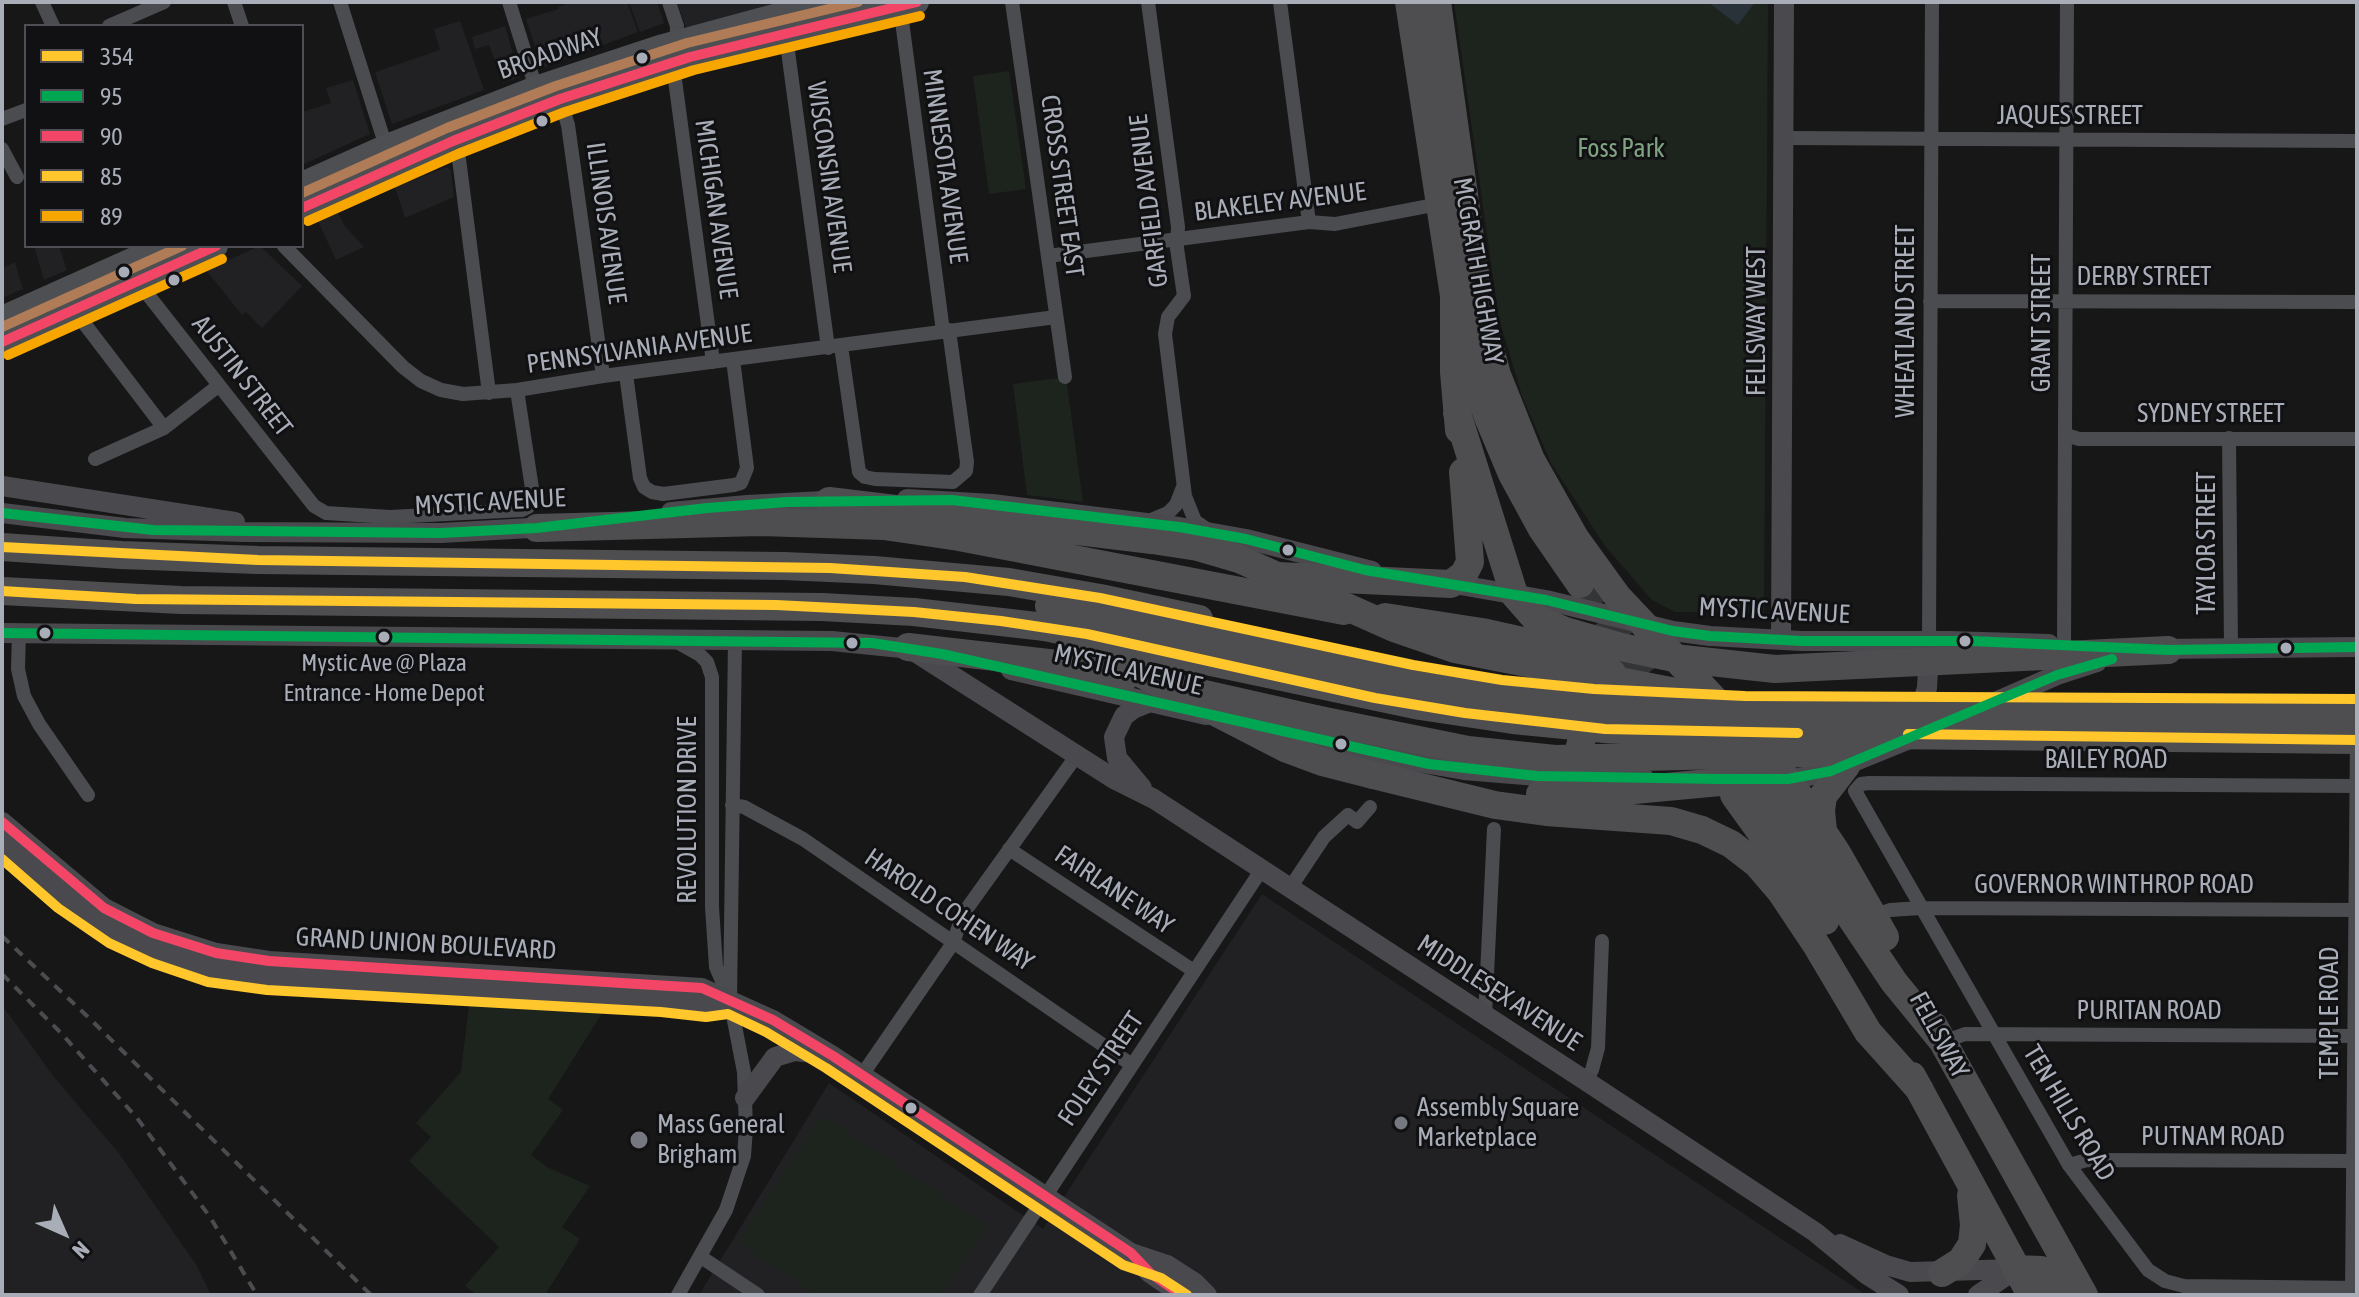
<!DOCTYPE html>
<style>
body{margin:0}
#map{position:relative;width:2359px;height:1297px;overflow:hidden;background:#171717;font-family:"Asap Condensed",sans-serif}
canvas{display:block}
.frame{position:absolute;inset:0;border:4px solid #a8adb8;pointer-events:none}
.legend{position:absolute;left:24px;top:24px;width:280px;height:224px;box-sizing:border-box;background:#111113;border:2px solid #4d4f55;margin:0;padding:10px 14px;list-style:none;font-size:24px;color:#a8adb8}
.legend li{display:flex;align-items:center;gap:16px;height:40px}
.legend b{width:40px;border:2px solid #4d4f55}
.north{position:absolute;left:24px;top:1193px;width:80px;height:80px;-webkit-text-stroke:6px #111113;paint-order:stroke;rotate:135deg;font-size:22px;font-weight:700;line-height:32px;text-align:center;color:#a8adb8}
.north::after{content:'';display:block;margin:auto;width:28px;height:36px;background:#a8adb8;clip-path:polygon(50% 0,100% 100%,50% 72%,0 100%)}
</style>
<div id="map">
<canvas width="2359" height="1297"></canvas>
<div class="frame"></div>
<ul class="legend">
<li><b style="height:10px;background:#ffc72c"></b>354</li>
<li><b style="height:10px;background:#00a651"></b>95</li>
<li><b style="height:10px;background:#f34667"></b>90</li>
<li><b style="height:10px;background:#ffc72c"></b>85</li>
<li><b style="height:10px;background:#f7a600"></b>89</li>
</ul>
<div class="north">N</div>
</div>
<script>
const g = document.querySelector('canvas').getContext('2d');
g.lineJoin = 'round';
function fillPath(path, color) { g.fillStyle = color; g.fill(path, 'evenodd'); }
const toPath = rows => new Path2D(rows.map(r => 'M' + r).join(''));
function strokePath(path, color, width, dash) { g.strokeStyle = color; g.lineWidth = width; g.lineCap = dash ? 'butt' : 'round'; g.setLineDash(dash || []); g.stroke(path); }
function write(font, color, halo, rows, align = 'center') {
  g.font = font + ' "Asap Condensed",sans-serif'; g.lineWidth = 6; g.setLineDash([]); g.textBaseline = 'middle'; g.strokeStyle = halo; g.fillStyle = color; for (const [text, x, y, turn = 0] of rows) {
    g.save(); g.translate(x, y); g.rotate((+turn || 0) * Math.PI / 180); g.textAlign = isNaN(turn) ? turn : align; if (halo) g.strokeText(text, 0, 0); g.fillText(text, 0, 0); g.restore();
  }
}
fillPath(toPath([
 [571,2,627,2,638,32,542,68,526,19,559,9,558,7],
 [629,2,657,2,664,23,640,32],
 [677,2,788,2,686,28],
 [460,21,484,90,392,124,375,72,440,50,434,29],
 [505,26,520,77,503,83,489,45,475,49,472,37],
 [353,80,370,134,302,165,302,112,331,103,326,88],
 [447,167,451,170,454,197,405,218,395,187],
 [338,212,344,225,364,247,336,260,318,221],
 [34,246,59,246,67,270,44,280],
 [260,246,302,286,262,328,246,312,242,315,206,270],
 [15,262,23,289,2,298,2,268],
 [1262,894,1866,1295,699,1295,829,1083,1043,1229],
 [2,1005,54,1077,118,1152,197,1266,211,1295,2,1295]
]), '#212123');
fillPath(toPath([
 [1454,2,1768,2,1764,613,1675,612,1652,600,1605,546,1551,463,1522,396,1499,319],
 [1009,71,1026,189,989,194,973,76],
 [1066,377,1083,502,1027,495,1013,384],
 [478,1000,606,1007,548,1099,563,1110,531,1155,547,1167,590,1186,562,1227,580,1239,545,1295,477,1295,465,1286,499,1247,409,1161,431,1137,416,1123,461,1072,469,1005],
 [823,1116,987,1226,940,1295,816,1295,738,1242]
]), '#1d241e');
fillPath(toPath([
 [1708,2,1755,2,1738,25]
]), '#2a3239');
strokePath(toPath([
 [1580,584,1664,700]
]), '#343537', 28, [28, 14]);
strokePath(toPath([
 [42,2,53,26],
 [234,2,242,26],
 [340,2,382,134,390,149],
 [509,2,536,88,540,92],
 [669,2,677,26,675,80,713,362],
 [1012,2,1065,377],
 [1148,2,1178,227,1177,248,1184,296,1168,317,1165,334,1185,496,1195,521,1208,530],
 [1280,2,1309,222],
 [900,6,943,331],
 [109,26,164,2],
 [785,29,828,348],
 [556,94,560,99,568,125,603,376],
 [2,119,26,110],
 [1784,138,2357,141],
 [453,141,459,159,489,393],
 [2,149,17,177],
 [284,246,403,367,421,381,441,390,463,394,517,390,603,376,1056,317],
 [1048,256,1309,222,1335,224,1444,203],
 [134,277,314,506,326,513,390,517,522,510,528,507,533,495,517,390],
 [1930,301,2357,302],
 [74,310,164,428],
 [841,346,859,472,865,477,875,479,953,482,966,471,967,462,949,330],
 [626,374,640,478,644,487,652,492,663,494,734,485,741,483,747,468,733,360],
 [2066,435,2079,439,2357,439],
 [2229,438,2231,648],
 [95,459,164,428,218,386],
 [1149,521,1168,513,1176,505,1183,487],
 [19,632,18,669,24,696,39,724,88,795],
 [675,641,700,655,707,662,712,677,712,907,716,967,728,995],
 [1929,641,1932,2],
 [2064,645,2067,2],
 [2357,786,1869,783,1861,784,1855,791,2069,1165,2148,1270,2165,1281,2184,1286,2357,1288],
 [732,805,744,807,803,839,1132,1065],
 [1009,849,1194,971],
 [1290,888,1324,837,1348,815,1357,822,1370,807],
 [1873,916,1890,910,1921,908,2357,910],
 [1485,1016,1494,829],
 [1943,1042,1965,1034,2357,1036],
 [862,1075,953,943,963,914,1077,755],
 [1586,1081,1592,1070,1598,1048,1602,941],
 [2069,1165,2087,1160,2357,1161],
 [701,1257,758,1295],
 [678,1295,726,1210,744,1156,746,1128,744,1072,730,1000,735,640],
 [980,1295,1262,869],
 [2352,1295,2357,736]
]), '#4b4c50', 14);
strokePath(toPath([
 [2,486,235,522],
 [907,499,992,504,1179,527,1246,539,1372,571],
 [671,512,747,505,843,500],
 [2,513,125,528,244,532,441,533,548,527],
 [1443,582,1546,600,1673,631,1710,636,1802,641,1949,641,2049,644],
 [2,633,832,641,921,650],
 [1781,640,1784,2],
 [2157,649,2357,647],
 [912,650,1114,779,1154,799,1586,1081,1815,1232,1866,1274,1899,1295],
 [1011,670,1206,715],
 [1975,711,2057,675,2097,662],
 [1913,723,1920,710,1927,688,1929,650],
 [1264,728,1395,758,1464,770,1537,776,1644,778],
 [1776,779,1799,778,1831,771,1912,738],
 [1142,788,1117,758,1114,737,1124,716,1133,709,1150,702],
 [2,822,104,908,153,933,216,953,269,961,702,988,773,1020,833,1056,1131,1253,1150,1273,1182,1295],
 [2,841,67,897,116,931,156,950,211,968,268,976,662,998,706,1003,725,1000],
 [745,1098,775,1057,795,1051,823,1054],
 [1840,1244,1886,1265,1910,1272,2016,1269],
 [1131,1253,1167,1265,1195,1283,1207,1295],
 [1978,1295,2016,1269]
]), '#4a4a4e', 20);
strokePath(toPath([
 [302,184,387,146,536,88,663,46,826,2],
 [302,208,453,141,560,99,690,57,917,2],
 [2,318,163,246],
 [2,342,216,246]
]), '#4d4f52', 24);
strokePath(toPath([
 [1409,2,1454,296,1469,361,1488,417,1512,474,1542,529,1580,584],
 [1437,2,1481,316,1497,375,1531,460,1575,538,1617,596,1776,765,1798,794,1837,853,1885,937],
 [1454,296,1454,372,1459,430],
 [1457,413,1514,594,1534,617,1565,631,1621,647,1674,658,1775,669,2168,650],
 [829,501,1152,540],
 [537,528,761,522,884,526,959,537,1344,611],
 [2,547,121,555,258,560,784,566,874,570,1009,582,1100,598,1199,619],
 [1277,576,1451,584,1464,574,1470,562,1463,472],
 [2,591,181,600,822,607,914,612,1045,627],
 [1385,617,1482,632,1540,645,1612,673],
 [908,647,1066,665,1125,677],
 [1182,689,1315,719],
 [1715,743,1752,779,1786,821,1894,982,1943,1042],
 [1373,775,1495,805,1546,812,1671,821,1702,830,1731,844,1757,864,1781,892,1817,946,1868,1032,1920,1090],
 [1557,776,1569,767,1578,754,1588,715,1585,674,1571,657],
 [1540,794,1602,793,1752,779],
 [1734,795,1825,921],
 [1823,831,1821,811,1823,796,1846,766],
 [1934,1026,2084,1295],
 [1912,1076,2031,1295],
 [2016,1269,2041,1270,2053,1281,2061,1295],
 [1942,1273,1961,1261,1972,1244,1974,1225,1971,1195]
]), '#4e4e51', 28);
strokePath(toPath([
 [2,936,87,1016,371,1295],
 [2,974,61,1033,137,1118,210,1217,257,1295]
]), '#4b4c4f', 4, [10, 8]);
strokePath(toPath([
 [1152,540,1198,547,1239,559,1394,628,1455,649,1686,694],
 [1049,606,1411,684,1502,698,1593,707,1745,713,2357,715],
 [1045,627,1420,706,1513,720,1605,729,1696,733,2357,740],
 [1071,648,1132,669,1287,749,1322,762,1373,775],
 [1315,719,1468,750,1555,759,1855,752]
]), '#4e4e51', 28);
strokePath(toPath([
 [2,547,258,560,830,568,965,577,1100,598,1413,665,1502,680,1594,689,1745,696,2357,699],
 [2,591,136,599,776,605,914,612,1001,621,1087,634,1375,698,1465,713,1605,729,1798,733],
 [1908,734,2357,740]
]), '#ffc72c', 10);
strokePath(toPath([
 [2,513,153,530,441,533,537,528,707,508,787,502,952,500,1179,527,1246,539,1365,570,1546,600,1673,631,1710,636,1802,641,1972,641,2168,650,2357,647],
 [2,633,872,643,942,654,1429,764,1537,776,1718,779,1788,779,1831,771,2057,675,2112,659]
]), '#00a651', 10);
strokePath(toPath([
 [302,208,453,141,560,99,690,57,917,2],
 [2,342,216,246],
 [2,822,104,908,153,933,216,953,269,961,702,988,773,1020,833,1056,1131,1253,1150,1273,1182,1295]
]), '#f34667', 10);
strokePath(toPath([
 [2,859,58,908,109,943,152,963,208,982,267,990,661,1012,706,1017,728,1014,766,1032,826,1068,1123,1265,1161,1278,1187,1295]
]), '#ffc72c', 10);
strokePath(toPath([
 [308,221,458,154,565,112,694,70,920,16],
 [8,355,222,259]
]), '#f7a600', 10);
strokePath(toPath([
 [302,193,447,128,556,86,687,43,858,2],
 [2,327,182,246]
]), '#b07c57', 10);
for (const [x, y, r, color] of [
 [642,58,7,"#a8adb8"],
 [542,121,7,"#a8adb8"],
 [124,272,7,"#a8adb8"],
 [174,280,7,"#a8adb8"],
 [1288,550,7,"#a8adb8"],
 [45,633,7,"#a8adb8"],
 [384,637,7,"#a8adb8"],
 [1965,641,7,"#a8adb8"],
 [852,643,7,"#a8adb8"],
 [2286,648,7,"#a8adb8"],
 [1341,744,7,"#a8adb8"],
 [911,1108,7,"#a8adb8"],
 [1401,1123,8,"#757880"],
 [639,1140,10,"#757880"]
]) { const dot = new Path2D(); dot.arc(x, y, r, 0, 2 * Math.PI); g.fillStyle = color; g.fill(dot); strokePath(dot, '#111113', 3); }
write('24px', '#a8adb8', '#111113', [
 ["Mystic Ave @ Plaza",384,663],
 ["Entrance - Home Depot",384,693]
]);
write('26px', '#a8adb8', '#111113', [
 ["BROADWAY",550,54,-19],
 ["JAQUES STREET",2070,116],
 ["MINNESOTA AVENUE",945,166,82],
 ["WISCONSIN AVENUE",829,177,82],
 ["CROSS STREET EAST",1062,186,82],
 ["GARFIELD AVENUE",1149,201,-97],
 ["BLAKELEY AVENUE",1280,202,-7],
 ["MICHIGAN AVENUE",716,209,82],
 ["ILLINOIS AVENUE",606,223,82],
 ["MCGRATH HIGHWAY",1478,271,80],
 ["DERBY STREET",2144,277],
 ["FELLSWAY WEST",1757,321,-90],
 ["WHEATLAND STREET",1906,321,-90],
 ["GRANT STREET",2042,323,-90],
 ["PENNSYLVANIA AVENUE",639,349,-8],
 ["AUSTIN STREET",242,376,52],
 ["SYDNEY STREET",2211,414],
 ["MYSTIC AVENUE",490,502,-3],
 ["TAYLOR STREET",2207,543,-90],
 ["MYSTIC AVENUE",1774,611,3],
 ["MYSTIC AVENUE",1128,670,13],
 ["BAILEY ROAD",2106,760],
 ["REVOLUTION DRIVE",688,810,-90],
 ["GOVERNOR WINTHROP ROAD",2114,885],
 ["FAIRLANE WAY",1114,890,34],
 ["HAROLD COHEN WAY",949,910,34],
 ["GRAND UNION BOULEVARD",426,944,3],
 ["MIDDLESEX AVENUE",1499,993,33],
 ["PURITAN ROAD",2149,1011],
 ["TEMPLE ROAD",2330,1013,-90],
 ["FELLSWAY",1939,1035,61],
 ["FOLEY STREET",1101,1069,-56],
 ["TEN HILLS ROAD",2069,1113,59],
 ["PUTNAM ROAD",2213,1137]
]);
write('26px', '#7fa381', '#111113', [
 ["Foss Park",1621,149]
]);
write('26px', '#a8adb8', '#111113', [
 ["Assembly Square",1417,1108],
 ["Marketplace",1417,1138],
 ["Mass General",657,1125],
 ["Brigham",657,1155]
], 'left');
</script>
